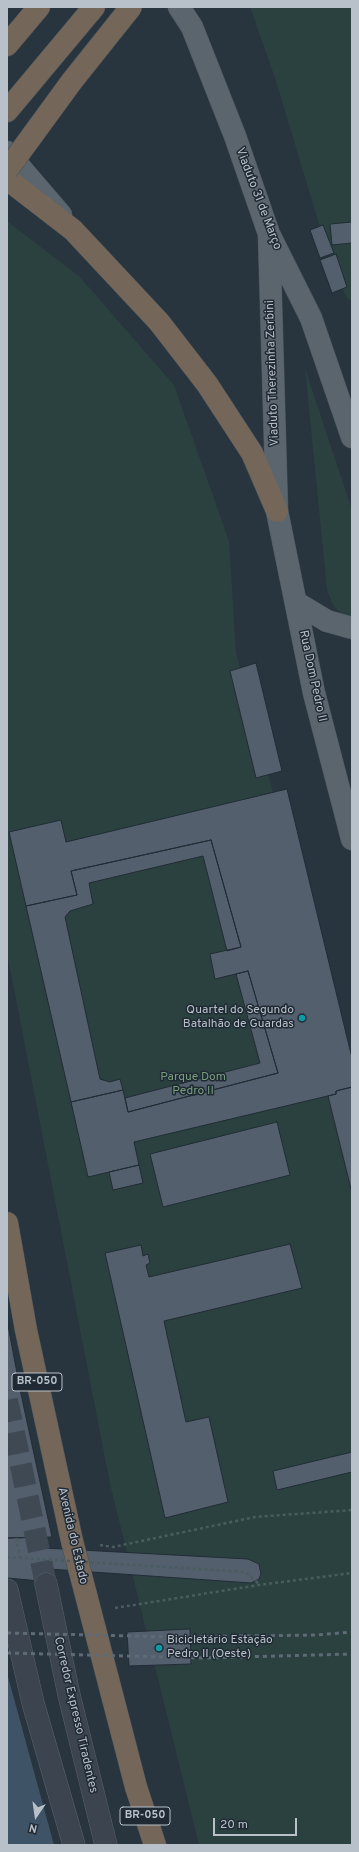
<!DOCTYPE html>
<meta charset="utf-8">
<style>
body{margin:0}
#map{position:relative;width:359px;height:1852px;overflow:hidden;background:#28343e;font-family:Overpass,sans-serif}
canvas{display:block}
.frame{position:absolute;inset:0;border:8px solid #b8c0c9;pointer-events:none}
.north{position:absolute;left:16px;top:1796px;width:40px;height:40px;-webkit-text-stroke:3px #202a34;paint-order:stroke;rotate:193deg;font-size:11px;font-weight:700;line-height:16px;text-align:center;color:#b8c0c9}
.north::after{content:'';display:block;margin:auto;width:14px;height:18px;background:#b8c0c9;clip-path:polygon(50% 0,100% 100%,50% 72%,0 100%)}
.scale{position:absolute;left:213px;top:1818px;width:84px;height:18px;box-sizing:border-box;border:2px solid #b8c0c9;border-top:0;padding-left:5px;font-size:12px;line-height:14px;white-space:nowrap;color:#b8c0c9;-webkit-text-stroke:3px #202a34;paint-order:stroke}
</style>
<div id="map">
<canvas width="359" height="1852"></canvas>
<div class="frame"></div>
<div class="north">N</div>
<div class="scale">20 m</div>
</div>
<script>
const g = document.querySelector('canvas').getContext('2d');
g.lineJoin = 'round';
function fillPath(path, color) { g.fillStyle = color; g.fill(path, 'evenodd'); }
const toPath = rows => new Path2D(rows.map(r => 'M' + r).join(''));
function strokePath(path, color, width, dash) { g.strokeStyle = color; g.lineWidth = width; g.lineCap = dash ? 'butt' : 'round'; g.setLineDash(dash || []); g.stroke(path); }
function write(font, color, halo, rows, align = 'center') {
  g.font = font + ' Overpass,sans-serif'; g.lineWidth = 3; g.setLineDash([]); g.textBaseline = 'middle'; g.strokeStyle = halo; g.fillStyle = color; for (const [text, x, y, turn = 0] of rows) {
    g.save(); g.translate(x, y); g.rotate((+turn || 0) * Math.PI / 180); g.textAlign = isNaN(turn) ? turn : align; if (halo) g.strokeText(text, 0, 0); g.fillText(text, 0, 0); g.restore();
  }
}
fillPath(toPath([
 [250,7,352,7,351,301,346,297,321,231,275,78],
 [7,221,80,277,174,385,229,541,236,653,324,984,352,1058,352,1845,199,1845,110,1484,7,953],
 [305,368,352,510,352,618,346,617,334,607,327,590]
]), '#2b4140');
fillPath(toPath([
 [7,1673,54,1845,7,1845]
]), '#3f5366');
const building = toPath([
 [352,222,352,243,332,245,330,224,352,222],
 [323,225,334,253,320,258,310,230,323,225],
 [336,254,347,287,332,293,320,260,336,254],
 [256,663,282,771,256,778,230,671,256,663],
 [287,789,352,1058,352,1087,336,1091,336,1094,134,1142,139,1165,88,1177,71,1102,123,1090,128,1112,278,1073,248,971,215,979,210,954,241,947,211,840,71,871,77,895,26,906,9,832,61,820,66,842,287,789],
 [211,840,241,947,227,951,203,856,89,883,93,904,70,911,65,917,100,1079,110,1082,120,1079,123,1090,71,1102,26,906,77,895,71,871,211,840],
 [248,971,278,1073,128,1112,125,1098,260,1063,236,974,248,971],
 [352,1087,352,1193,328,1096,336,1094,336,1091,352,1087],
 [277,1122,290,1175,163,1207,150,1154,277,1122],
 [139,1165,143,1183,113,1190,109,1172,139,1165],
 [290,1244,302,1288,164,1321,186,1422,209,1417,228,1502,165,1518,105,1253,141,1245,143,1256,148,1254,150,1263,146,1265,149,1277,290,1244],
 [7,1320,21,1394,52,1537,7,1538,7,1320],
 [352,1452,352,1472,277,1490,273,1471,352,1452],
 [43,1537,44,1548,248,1559,259,1564,261,1574,259,1579,251,1583,49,1569,51,1582,7,1578,7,1538,43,1537],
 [190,1629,191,1664,129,1666,127,1632,190,1629]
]);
fillPath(building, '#535f6c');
strokePath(building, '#222c36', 1);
strokePath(toPath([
 [7,1400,46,1584]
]), '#3e4953', 22, [22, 11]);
const minor = toPath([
 [46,1584,69,1695,106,1845],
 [7,1590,33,1703,74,1845]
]);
const major = toPath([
 [179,7,192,27,235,136,269,234,311,318,352,437],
 [7,152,61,215],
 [269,234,277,511,314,693,352,839],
 [297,603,327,621,352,628]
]);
const highway = toPath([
 [7,45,39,7],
 [7,111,94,7],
 [7,179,73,230,159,322,207,384,252,453,277,511],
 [7,1223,26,1330,72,1541,136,1787,155,1845]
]);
strokePath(minor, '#5a636c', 23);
strokePath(major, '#48515b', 23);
strokePath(highway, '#465059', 23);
strokePath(toPath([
 [16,1538,20,1557],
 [100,1545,113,1547,255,1517,352,1510],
 [256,1581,259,1585],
 [115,1608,259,1585,352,1573]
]), '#4a5d5e', 2.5, [3, 3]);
strokePath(minor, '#3c454f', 22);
strokePath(major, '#5a656e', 22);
strokePath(highway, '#746759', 22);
strokePath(toPath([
 [7,1633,175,1637,316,1635,352,1632],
 [7,1653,204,1658,352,1654]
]), '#5e6a75', 3, [4, 4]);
const highwayBridge = toPath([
 [7,170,72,81,131,7]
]);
strokePath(highwayBridge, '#465059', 23, []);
strokePath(toPath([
 [7,1557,245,1572,256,1581]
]), '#4a5d5e', 2.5, [3, 3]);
strokePath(highwayBridge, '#746759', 22);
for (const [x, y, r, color] of [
 [302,1018,4,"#0f9aa8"],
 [159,1648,4,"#0f9aa8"]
]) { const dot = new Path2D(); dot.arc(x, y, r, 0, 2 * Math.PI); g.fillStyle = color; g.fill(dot); strokePath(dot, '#202a34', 1.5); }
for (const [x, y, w] of [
 [37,1382,50],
 [145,1816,50]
]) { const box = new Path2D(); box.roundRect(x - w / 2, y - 9, w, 18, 3); g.fillStyle = '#202a34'; g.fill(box); strokePath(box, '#b8c0c9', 1); }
write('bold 11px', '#b8c0c9', null, [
 ["BR-050",37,1382],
 ["BR-050",145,1816]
]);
write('12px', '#b8c0c9', '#202a34', [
 ["Viaduto 31 de Março",258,199,69],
 ["Viaduto Therezinha Zerbini",273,373,-92],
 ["Rua Dom Pedro II",312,676,78],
 ["Avenida do Estado",72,1536,77],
 ["Corredor Expresso Tiradentes",75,1715,77]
]);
write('12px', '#b8c0c9', '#202a34', [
 ["Quartel do Segundo",294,1011],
 ["Batalhão de Guardas",294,1025],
 ["Bicicletário Estação",167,1641,"left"],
 ["Pedro II (Oeste)",167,1655,"left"]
], 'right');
write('12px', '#789d7d', '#202a34', [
 ["Parque Dom",193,1078],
 ["Pedro II",193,1092]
]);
</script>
